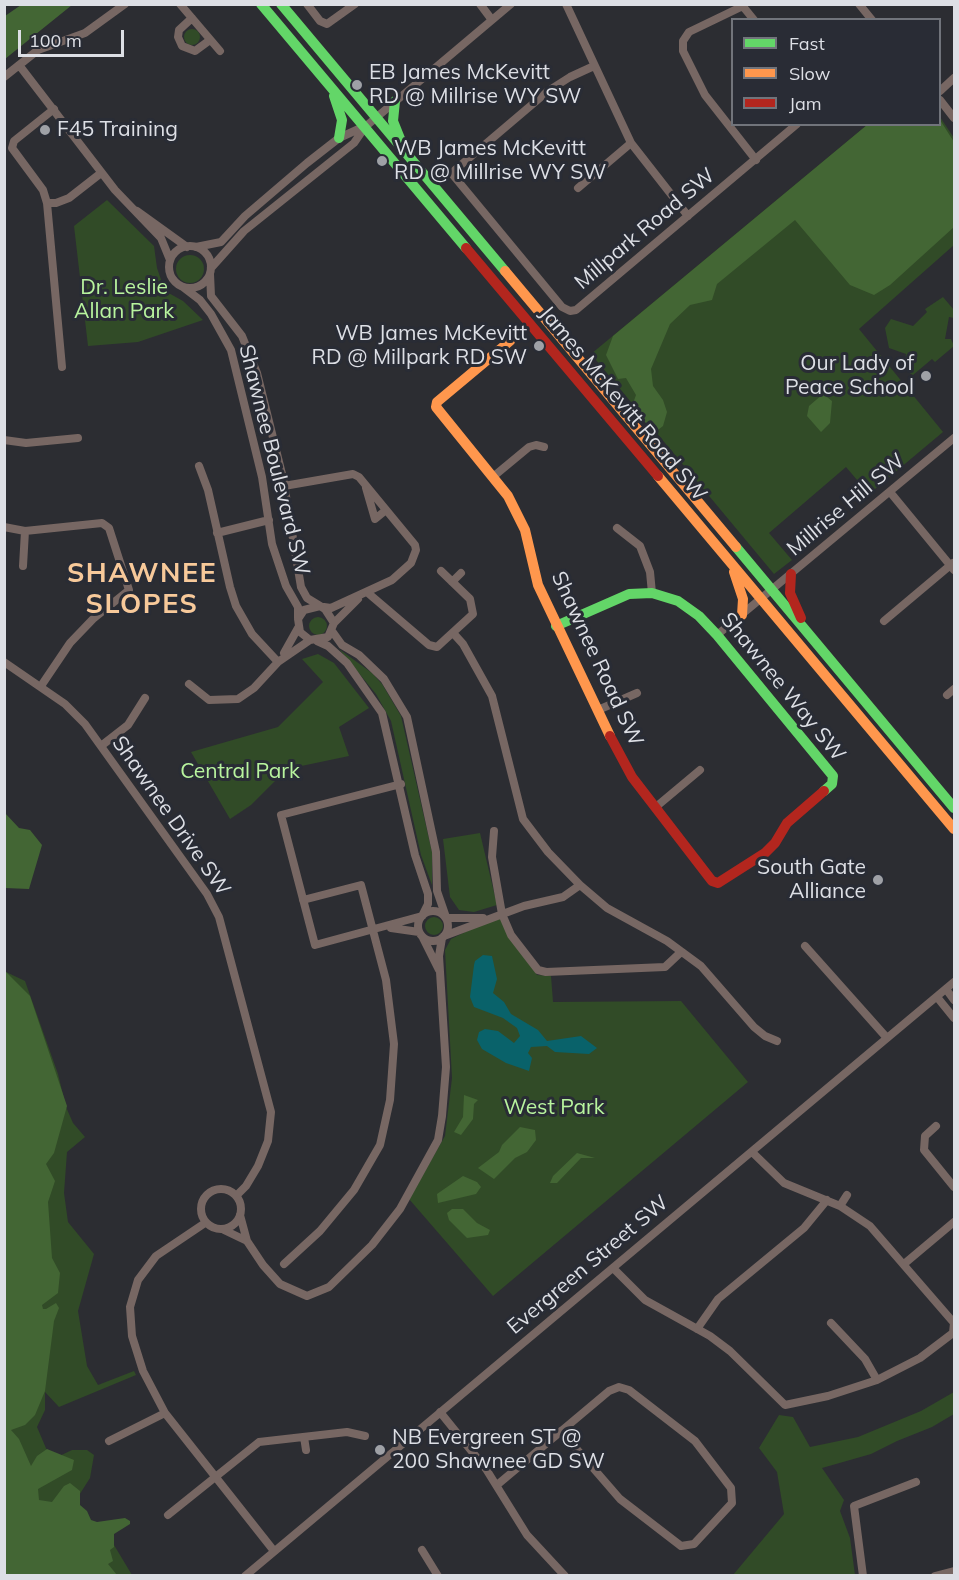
<!DOCTYPE html>
<style>
body{margin:0}
#map{position:relative;width:959px;height:1580px;overflow:hidden;background:#2c2d32;font-family:Mulish,sans-serif}
canvas{display:block}
.frame{position:absolute;inset:0;border:6px solid #dddfe5;pointer-events:none}
.legend{position:absolute;left:731px;top:18px;width:210px;height:108px;box-sizing:border-box;background:#292c35;border:2px solid #71747b;margin:0;padding:8px 10px;list-style:none;font-size:18px;color:#dddfe5}
.legend li{display:flex;align-items:center;gap:12px;height:30px}
.legend b{width:30px;border:2px solid #71747b}
.scale{position:absolute;left:18px;top:30px;width:106px;height:27px;box-sizing:border-box;border:3px solid #dddfe5;border-top:0;padding-left:8px;font-size:18px;line-height:21px;white-space:nowrap;color:#dddfe5;-webkit-text-stroke:4px #292c35;paint-order:stroke}
</style>
<div id="map">
<canvas width="959" height="1580"></canvas>
<div class="frame"></div>
<ul class="legend">
<li><b style="height:8px;background:#63d668"></b>Fast</li>
<li><b style="height:8px;background:#ff974d"></b>Slow</li>
<li><b style="height:8px;background:#b3261e"></b>Jam</li>
</ul>
<div class="scale">100 m</div>
</div>
<script>
const g = document.querySelector('canvas').getContext('2d');
g.lineJoin = 'round';
function fillPath(path, color) { g.fillStyle = color; g.fill(path, 'evenodd'); }
const toPath = rows => new Path2D(rows.map(r => 'M' + r).join(''));
function strokePath(path, color, width, dash) { g.strokeStyle = color; g.lineWidth = width; g.lineCap = dash ? 'butt' : 'round'; g.setLineDash(dash || []); g.stroke(path); }
function write(font, color, halo, rows, align = 'center') {
  g.font = font + ' Mulish,sans-serif'; g.lineWidth = 6; g.setLineDash([]); g.textBaseline = 'middle'; g.strokeStyle = halo; g.fillStyle = color; for (const [text, x, y, turn = 0] of rows) {
    g.save(); g.translate(x, y); g.rotate((+turn || 0) * Math.PI / 180); g.textAlign = isNaN(turn) ? turn : align; if (halo) g.strokeText(text, 0, 0); g.fillText(text, 0, 0); g.restore();
  }
}
fillPath(toPath([
 '184 37a8 8 0 1 1 16 0a8 8 0 1 1-16 0Z',
 [940,117,954,138,954,245,859,329,943,432,869,494,846,467,769,533,792,560,774,574,591,354,867,125,940,124],
 [107,200,154,246,157,268,165,291,183,301,203,320,138,342,88,346,74,226],
 '176 269a14 14 0 1 1 28 0a14 14 0 1 1-28 0Z',
 [943,297,954,310,954,318,949,317,945,339,951,339,954,346,935,362,932,359,913,375,903,369,906,354,889,348,885,328,891,319,913,326,927,312,925,309],
 '309 626a9 9 0 1 1 18 0a9 9 0 1 1-18 0Z',
 [339,649,372,673,382,684,401,716,432,852,432,885,421,855,391,721,376,694],
 [318,654,334,663,369,708,339,727,349,756,287,769,251,805,230,819,191,752,278,727,323,682,302,659],
 [480,833,497,905,474,912,459,910,450,897,443,839],
 [500,915,537,975,551,976,553,1002,681,1001,748,1082,493,1296,409,1199,445,1136,452,1078,445,950,451,939],
 '425 926a9 9 0 1 1 18 0a9 9 0 1 1-18 0Z',
 [4,971,25,981,58,1074,66,1107,73,1123,85,1137,67,1152,64,1193,68,1222,94,1254,78,1311,87,1366,98,1385,134,1371,136,1375,59,1407,45,1392,45,1410,37,1427,51,1460,72,1450,87,1450,94,1455,90,1478,76,1500,75,1509,108,1535,132,1575,5,1575],
 [954,1392,954,1414,932,1427,897,1441,871,1454,822,1468,844,1500,840,1511,850,1538,855,1575,733,1575,784,1514,777,1472,759,1448,779,1415,793,1417,810,1447,858,1437,921,1411]
]), '#314b27');
fillPath(toPath([
 [21,5,72,5,5,59,5,16],
 [940,120,954,142,954,227,890,285,874,295,850,285,795,220,717,284,712,300,690,305,670,324,651,369,653,386,663,400,667,412,663,426,654,433,632,406,636,395,626,378,618,379,606,355,613,336,867,125,940,124],
 [823,394,832,401,830,423,821,432,807,416,809,406],
 [5,813,19,828,30,830,42,845,29,889,5,888],
 [5,971,30,996,67,1106,54,1153,46,1164,55,1181,48,1202,52,1258,60,1273,58,1293,42,1305,43,1309,46,1309,56,1303,59,1308,54,1321,45,1391,35,1415,25,1425,11,1430,19,1439,31,1466,37,1456,47,1449,74,1460,72,1470,38,1489,39,1500,52,1502,64,1486,70,1483,80,1491,80,1505,87,1511,91,1520,97,1522,125,1518,130,1521,130,1524,114,1534,114,1547,110,1550,113,1561,108,1564,117,1575,5,1575],
 [464,1095,478,1100,474,1104,473,1119,461,1135,454,1132,463,1117],
 [520,1127,535,1130,536,1140,527,1152,515,1158,494,1179,478,1168,499,1152,502,1145],
 [577,1153,595,1158,581,1158,557,1183,550,1183,553,1176],
 [463,1176,477,1182,481,1187,476,1194,438,1203,437,1194],
 [452,1209,463,1209,477,1223,490,1230,488,1235,467,1238,449,1220,447,1213]
]), '#436634');
fillPath(toPath([
 [483,955,492,956,497,979,493,993,504,1002,511,1014,538,1030,547,1041,581,1036,597,1048,589,1054,555,1052,547,1046,531,1047,528,1053,532,1058,529,1071,506,1063,482,1049,477,1040,479,1032,485,1029,498,1031,514,1043,520,1036,517,1028,503,1018,474,1007,470,997,474,965,475,961]
]), '#09626a');
strokePath(toPath([
 [180,4,220,51],
 [307,4,320,21,327,24,355,4],
 [480,4,492,20],
 [566,4,631,143,688,216],
 [741,4,754,20],
 [859,4,872,20],
 [743,6,689,32,683,41,683,51,705,95,756,160],
 [192,18,179,30,178,37,182,46,195,51,210,40],
 [19,65,115,190,161,238,170,260],
 [594,66,570,77,548,91,455,170,453,175,562,307,570,311,576,310,797,124],
 [4,77,38,50,85,33,125,4],
 [940,91,954,78],
 [940,100,954,118],
 [54,109,14,141,12,148,43,190,47,203,56,203,69,198,101,173],
 [578,188,631,143],
 [47,203,62,367],
 [137,211,187,247],
 '169 267a21 21 0 1 1 42 0a21 21 0 1 1-42 0Z',
 [196,247,221,242,245,216,307,163,339,138,363,127],
 [211,268,244,231,354,143,365,127,511,4],
 [210,274,211,296,242,336,257,373,283,478,301,587,307,598,325,609,334,623,328,637,310,640,300,632,298,619,304,610,320,606],
 [183,287,200,300,211,314,231,350,262,477,272,544,286,586,298,607,298,618],
 [4,440,26,443,78,438],
 [199,466,208,490,230,587,236,606,252,634,278,662],
 [494,476,529,447,536,445,544,447],
 [284,486,353,474,359,477,415,545,416,550,411,563,392,580,331,608,324,607],
 [366,488,375,519,386,510],
 [890,492,954,570],
 [4,527,25,531,102,523,109,528,129,590,93,619,70,643,41,686],
 [617,528,640,546,650,572,652,593],
 [217,533,269,520],
 [23,566,25,531],
 [452,582,461,573],
 [368,593,429,645,437,647,473,614,470,599,441,571],
 [884,621,953,563],
 [334,623,358,599],
 [332,631,342,645,359,655,384,679,407,717,436,852,437,891,446,917],
 [717,635,954,438],
 [317,641,328,646,347,663,382,713,415,855,428,894,428,904,423,914],
 [284,653,298,628],
 [4,662,65,704,85,724,207,894,219,917,271,1112,268,1141,258,1166,246,1186,236,1196],
 [189,684,209,700,238,699,254,688,278,662,310,640],
 [947,695,954,689],
 [598,710,637,693],
 [101,746,128,725,145,698],
 [401,784,281,815,315,945,422,916],
 [657,806,700,770],
 [494,831,492,857,502,914,511,935,538,970,546,972,665,967,681,952],
 [580,885,607,908,667,941,701,966,754,1027,765,1036,777,1041],
 '418 926a15 15 0 1 1 30 0a15 15 0 1 1-30 0Z',
 [446,918,483,918],
 [391,928,419,932],
 [444,936,524,906,563,897,580,885,548,852,523,819,492,696,463,644,454,634],
 [423,938,439,970],
 [805,946,887,1038],
 [946,989,954,1000],
 [937,997,954,1018],
 [936,1126,925,1136,924,1150,954,1187],
 '201 1209a20 20 0 1 1 40 0a20 20 0 1 1-40 0Z',
 [840,1206,847,1195],
 [240,1215,247,1241,263,1265,280,1284,307,1296,329,1287,372,1245,400,1209,438,1140,442,1116,446,1067,439,956,442,938],
 [205,1223,156,1256,138,1280,130,1307,132,1336,143,1371,165,1413,274,1551],
 [224,1230,247,1241],
 [284,1264,320,1231,354,1190,380,1145,390,1100,394,1044,386,980,361,885,303,900],
 [904,1264,954,1222],
 [613,1268,645,1300,710,1336,730,1351,785,1405,828,1396,877,1380,920,1358,953,1333,954,1323,870,1226,840,1206,784,1183,752,1152],
 [831,1323,865,1359,877,1380],
 [697,1329,718,1299,804,1228,827,1200],
 [440,1412,486,1469,527,1535,565,1576],
 [304,1437,306,1450],
 [109,1441,165,1413],
 [497,1485,609,1391,619,1387,629,1390,695,1441,731,1488,732,1503,694,1544,681,1546,620,1499,561,1431],
 [168,1515,259,1442,347,1432,365,1436],
 [422,1550,438,1576],
 [245,1576,954,982],
 [863,1576,854,1506,916,1482],
 [935,1576,954,1571]
]), '#776763', 8);
strokePath(toPath([
 [261,4,466,248],
 [281,4,505,271],
 [334,96,342,120,339,138],
 [395,101,393,121,401,141],
 [736,547,954,808],
 [556,626,629,594,652,593,678,601,699,616,717,635,833,776,832,784,824,791]
]), '#63d668', 10);
strokePath(toPath([
 [505,271,736,547],
 [510,341,437,402,436,407,508,496,525,530,538,585,610,736],
 [658,476,954,829],
 [734,572,743,599,742,615]
]), '#ff974d', 10);
strokePath(toPath([
 [466,248,658,476],
 [791,574,790,593,801,618],
 [610,736,632,777,712,881,718,883,765,853,775,843,787,823,824,791]
]), '#b3261e', 10);
for (const [x, y, r, color] of [
 [357,85,6,"#9fa1a6"],
 [45,130,6,"#9fa1a6"],
 [382,161,6,"#9fa1a6"],
 [539,346,6,"#9fa1a6"],
 [926,376,6,"#9fa1a6"],
 [878,880,6,"#9fa1a6"],
 [380,1450,6,"#9fa1a6"]
]) { const dot = new Path2D(); dot.arc(x, y, r, 0, 2 * Math.PI); g.fillStyle = color; g.fill(dot); strokePath(dot, '#292c35', 2); }
write('21px', '#dddfe5', '#292c35', [
 ["EB James McKevitt",369,73],
 ["RD @ Millrise WY SW",369,97],
 ["F45 Training",57,130],
 ["WB James McKevitt",394,149],
 ["RD @ Millrise WY SW",394,173],
 ["WB James McKevitt",527,334,"right"],
 ["RD @ Millpark RD SW",527,358,"right"],
 ["Our Lady of",914,364,"right"],
 ["Peace School",914,388,"right"],
 ["South Gate",866,868,"right"],
 ["Alliance",866,892,"right"],
 ["NB Evergreen ST @",392,1438],
 ["200 Shawnee GD SW",392,1462]
], 'left');
write('21px', '#dddfe5', '#292c35', [
 ["Millpark Road SW",645,229,-40],
 ["James McKevitt Road SW",623,404,50],
 ["Shawnee Boulevard SW",274,460,76],
 ["Millrise Hill SW",846,505,-40],
 ["Shawnee Road SW",597,659,65],
 ["Shawnee Way SW",783,687,51],
 ["Shawnee Drive SW",171,816,55],
 ["Evergreen Street SW",588,1265,-40]
]);
write('21px', '#b8f49e', '#292c35', [
 ["Dr. Leslie",124,288],
 ["Allan Park",124,312],
 ["Central Park",240,772],
 ["West Park",554,1108]
]);
g.letterSpacing = '1.5px';
write('bold 27px', '#f7c99a', '#292c35', [
 ["SHAWNEE",142,574],
 ["SLOPES",142,605]
]);
g.letterSpacing = '0px';
</script>
